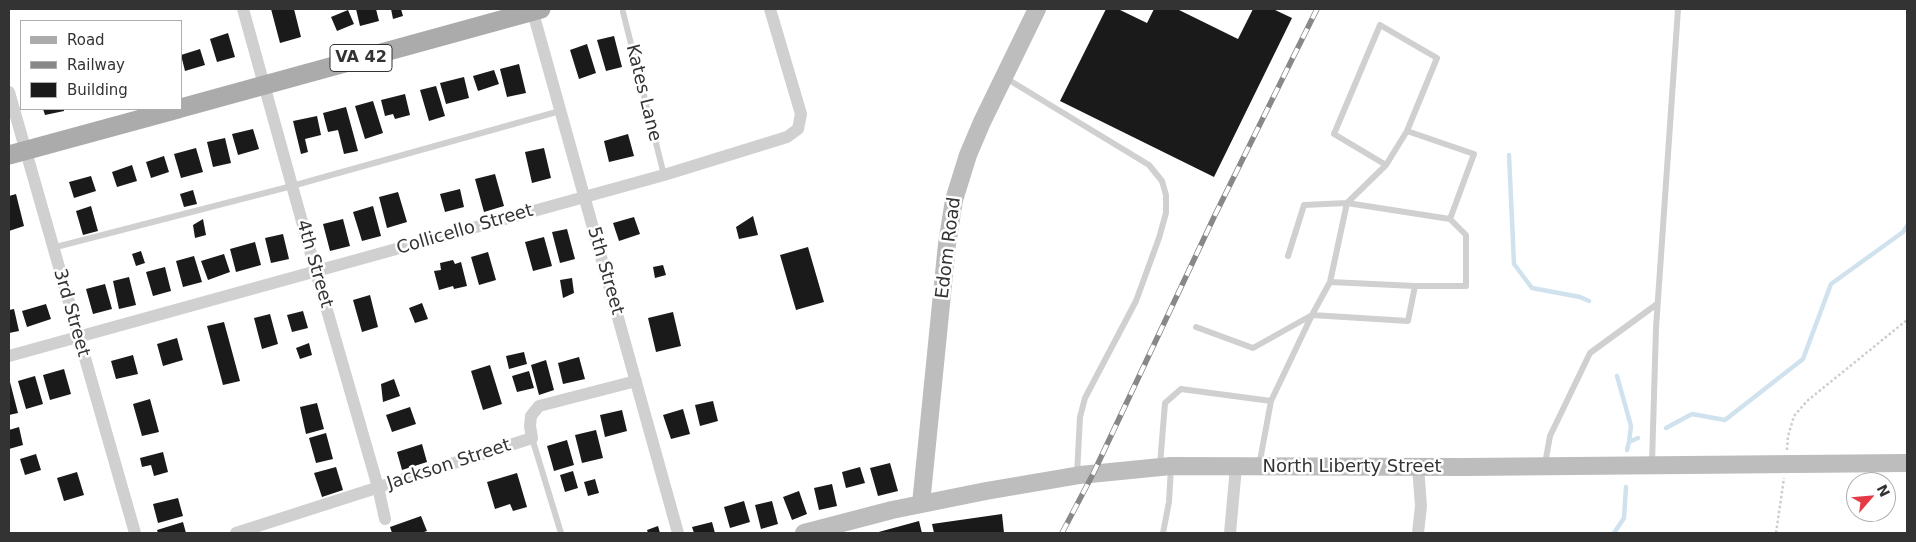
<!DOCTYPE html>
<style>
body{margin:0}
#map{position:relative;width:1916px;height:542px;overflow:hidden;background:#fff;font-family:"DejaVu Sans",sans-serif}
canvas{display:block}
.frame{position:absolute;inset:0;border:10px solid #333;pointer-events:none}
.legend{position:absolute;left:20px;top:20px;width:162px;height:90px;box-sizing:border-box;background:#fff;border:1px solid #adadad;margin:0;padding:6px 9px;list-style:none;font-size:15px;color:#333}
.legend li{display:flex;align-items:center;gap:10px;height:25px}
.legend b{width:25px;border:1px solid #adadad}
.north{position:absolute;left:1846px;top:472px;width:50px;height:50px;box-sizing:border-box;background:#fff;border:1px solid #adadad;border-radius:50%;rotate:63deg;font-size:14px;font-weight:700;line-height:20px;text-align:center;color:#333}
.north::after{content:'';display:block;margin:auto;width:18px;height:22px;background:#e63946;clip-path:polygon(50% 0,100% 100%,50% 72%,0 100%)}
</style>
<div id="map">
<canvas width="1916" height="542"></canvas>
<div class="frame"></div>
<ul class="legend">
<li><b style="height:6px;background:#ababab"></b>Road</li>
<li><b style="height:6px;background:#888"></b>Railway</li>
<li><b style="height:14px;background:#1a1a1a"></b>Building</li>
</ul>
<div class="north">N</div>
</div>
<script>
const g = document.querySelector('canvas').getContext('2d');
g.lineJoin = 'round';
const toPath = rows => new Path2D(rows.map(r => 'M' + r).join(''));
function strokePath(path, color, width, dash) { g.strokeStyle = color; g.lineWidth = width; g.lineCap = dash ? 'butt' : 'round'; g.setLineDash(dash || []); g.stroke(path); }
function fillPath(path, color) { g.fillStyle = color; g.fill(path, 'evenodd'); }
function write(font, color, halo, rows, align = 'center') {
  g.font = font + ' "DejaVu Sans",sans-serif'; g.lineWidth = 5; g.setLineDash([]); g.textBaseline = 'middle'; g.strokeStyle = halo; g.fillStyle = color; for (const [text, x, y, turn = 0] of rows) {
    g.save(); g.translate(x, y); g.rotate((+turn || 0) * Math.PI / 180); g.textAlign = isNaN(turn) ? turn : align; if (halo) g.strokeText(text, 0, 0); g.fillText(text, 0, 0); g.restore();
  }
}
strokePath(toPath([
 [1509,155,1514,264,1532,288,1580,297,1589,301],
 [1617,376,1631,426,1629,442],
 [1666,428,1692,414,1725,420,1803,359,1831,284,1903,232,1907,226],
 [1627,450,1629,442,1638,438],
 [1614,533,1624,518,1626,487]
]), '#cfe2ee', 4.5);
fillPath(toPath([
 [271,9,294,9,301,37,280,43],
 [356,9,376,9,379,21,360,26],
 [391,9,401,9,403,16,393,19],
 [1106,9,1118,9,1147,23,1154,9,1177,9,1238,39,1253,9,1273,9,1292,18,1214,177,1060,101],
 [348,10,354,24,337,31,331,17],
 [228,33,235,57,217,62,210,39],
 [614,36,622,67,606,71,597,40],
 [587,44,596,73,579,79,570,50],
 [200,49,205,65,185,71,181,55],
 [519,64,526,93,507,97,500,69],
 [494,70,499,84,478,91,473,76],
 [464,77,469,98,446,104,440,83],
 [436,86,445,116,429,121,420,90],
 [405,94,410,115,395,119,393,114,385,116,381,100],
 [373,101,383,133,365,139,355,106],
 [346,107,358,151,344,154,338,130,328,132,323,113],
 [43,109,64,109,64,111,45,115],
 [317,116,321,135,305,139,308,152,301,154,293,121],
 [253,129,259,149,238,155,232,134],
 [628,134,634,156,609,162,604,141],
 [225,138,231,163,213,167,207,142],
 [196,148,203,172,181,178,174,154],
 [544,148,551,178,532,183,525,152],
 [164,156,169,172,151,178,146,162],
 [132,165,137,181,117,187,112,172],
 [495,174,504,206,484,212,475,179],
 [91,176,96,191,74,198,69,182],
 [460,189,464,207,445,212,440,194],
 [193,190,197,204,184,207,180,194],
 [398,192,407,222,387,228,379,197],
 [16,194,24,226,9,231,9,196],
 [91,206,98,231,83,235,76,211],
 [373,206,381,236,362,241,353,212],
 [753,216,758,235,739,239,736,227],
 [634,217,640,234,619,241,613,223],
 [203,219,206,235,195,238,193,225],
 [343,219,350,246,330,251,323,224],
 [567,229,575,259,560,263,552,232],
 [283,234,289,259,271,263,265,238],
 [544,237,552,266,533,271,525,242],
 [255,242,261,265,236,272,230,249],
 [808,247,824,302,796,310,780,255],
 [141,251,145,263,136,266,132,254],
 [488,252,496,280,479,285,471,257],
 [224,254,230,272,208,280,201,261],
 [194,256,202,282,183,287,176,261],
 [453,260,455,264,461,262,467,286,454,289,453,286,439,290,434,271,441,270,440,263],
 [663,265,666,275,655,278,653,267],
 [165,267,171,291,153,296,146,272],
 [129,277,136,305,119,309,113,281],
 [572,278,574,293,563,298,560,280],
 [105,284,112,309,93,314,86,289],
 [370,295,378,327,362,332,353,300],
 [422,303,428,319,415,323,409,308],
 [46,304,51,319,27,327,22,311],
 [14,309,19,331,9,333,9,310],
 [303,311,308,328,292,332,287,315],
 [673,312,681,346,656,352,648,318],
 [270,314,278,344,262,349,254,318],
 [224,322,240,381,223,385,207,326],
 [177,338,183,360,163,366,157,344],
 [309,343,312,355,300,359,296,348],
 [524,352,527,364,509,369,506,356],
 [133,355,138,374,116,379,111,361],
 [579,357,585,379,563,384,558,363],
 [546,360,554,390,539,395,531,365],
 [490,365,502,404,483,410,471,371],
 [64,369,71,394,50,400,43,375],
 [529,371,534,388,517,392,512,376],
 [35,376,43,404,26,409,18,381],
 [394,379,400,396,383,402,381,384],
 [10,382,18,413,9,415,9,383],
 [150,399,159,432,142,436,133,404],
 [713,401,718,421,700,426,695,405],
 [317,403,324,429,306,434,300,407],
 [410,407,416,424,392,432,386,415],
 [683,409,690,434,671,439,663,415],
 [622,410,627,431,605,437,600,415],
 [19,427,23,445,9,449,9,430],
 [596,430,603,458,582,463,575,435],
 [326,433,333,459,316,463,309,438],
 [567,440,574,465,554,471,547,446],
 [422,444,427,462,402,470,397,452],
 [163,452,168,472,154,476,151,465,142,467,140,458],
 [36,454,41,470,25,475,20,459],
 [890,463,898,491,878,496,870,468],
 [336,467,343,490,322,497,314,473],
 [860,467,865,483,846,488,842,472],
 [573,471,578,488,565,492,560,475],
 [77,472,84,495,64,501,57,478],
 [517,473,527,507,513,511,510,504,495,509,487,482],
 [595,479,599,493,588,496,584,482],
 [832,484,837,506,819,510,814,488],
 [799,491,807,514,792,520,783,497],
 [178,498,183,516,158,523,153,504],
 [744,501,750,522,730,528,724,507],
 [772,501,778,524,761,529,755,505],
 [1002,514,1004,533,934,533,932,524],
 [421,516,427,531,421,533,392,533,390,527],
 [919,521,922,533,875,533],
 [183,522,186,533,158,533,157,530],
 [712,522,715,533,694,533,692,527],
 [658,526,660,533,648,533,647,530]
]), '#1a1a1a');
strokePath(toPath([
 [1787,450,1788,436,1794,416,1807,401,1907,320],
 [1776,533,1784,478]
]), '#cdcdcd', 2.5, [2.5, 2.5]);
strokePath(toPath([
 [623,12,664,175],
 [1004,77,1149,165,1162,181,1166,195,1166,213,1159,238,1136,301,1085,398,1080,417,1077,474],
 [1407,131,1474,154,1450,219,1466,235,1466,286,1415,286],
 [52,248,292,186,560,111],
 [1288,256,1304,205,1347,203,1450,219],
 [1196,327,1253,348,1312,315,1408,321,1415,286,1330,282],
 [532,438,561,533],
 [1652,463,1656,328,1678,9],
 [1545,464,1550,436,1590,353,1657,304],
 [1160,465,1165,403,1181,389,1271,401],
 [1259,466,1271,401,1312,315,1330,282,1347,203,1386,165,1407,131,1437,58,1380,25,1334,134,1386,165],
 [1163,533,1169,502,1171,467]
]), '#d0d0d0', 6);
strokePath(toPath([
 [243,9,316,272,378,487,385,519],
 [532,9,678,533],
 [9,92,135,533],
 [9,356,664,175,787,137,798,129,801,114,770,9],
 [1418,467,1421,506,1418,533],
 [236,533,532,438,530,426,531,416,539,406,636,381],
 [1230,533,1236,467]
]), '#d0d0d0', 12);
strokePath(toPath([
 [921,504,947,244,954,200,968,155,982,122,1037,9],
 [804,533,892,510,986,491,1080,475,1171,466,1463,467,1907,463]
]), '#bdbdbd', 18);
strokePath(toPath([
 [181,108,541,9],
 [9,155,178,109]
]), '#ababab', 19);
const rail = toPath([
 [1062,533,1093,474,1215,215,1317,9]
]);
strokePath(rail, '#888', 5.5);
strokePath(rail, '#fff', 4, [11]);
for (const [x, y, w] of [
 [361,58,62]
]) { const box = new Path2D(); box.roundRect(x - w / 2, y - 13.5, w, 27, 4); g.fillStyle = '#fff'; g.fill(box); strokePath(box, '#333', 1); }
write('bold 16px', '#333', null, [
 ["VA 42",361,58]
]);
write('18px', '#333', '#fff', [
 ["Kates Lane",643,93,76],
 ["Collicello Street",465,230,-16],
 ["Edom Road",949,248,-83],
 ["4th Street",314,264,74],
 ["5th Street",605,271,74],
 ["3rd Street",71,313,74],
 ["Jackson Street",449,465,-18],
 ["North Liberty Street",1352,467]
]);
</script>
